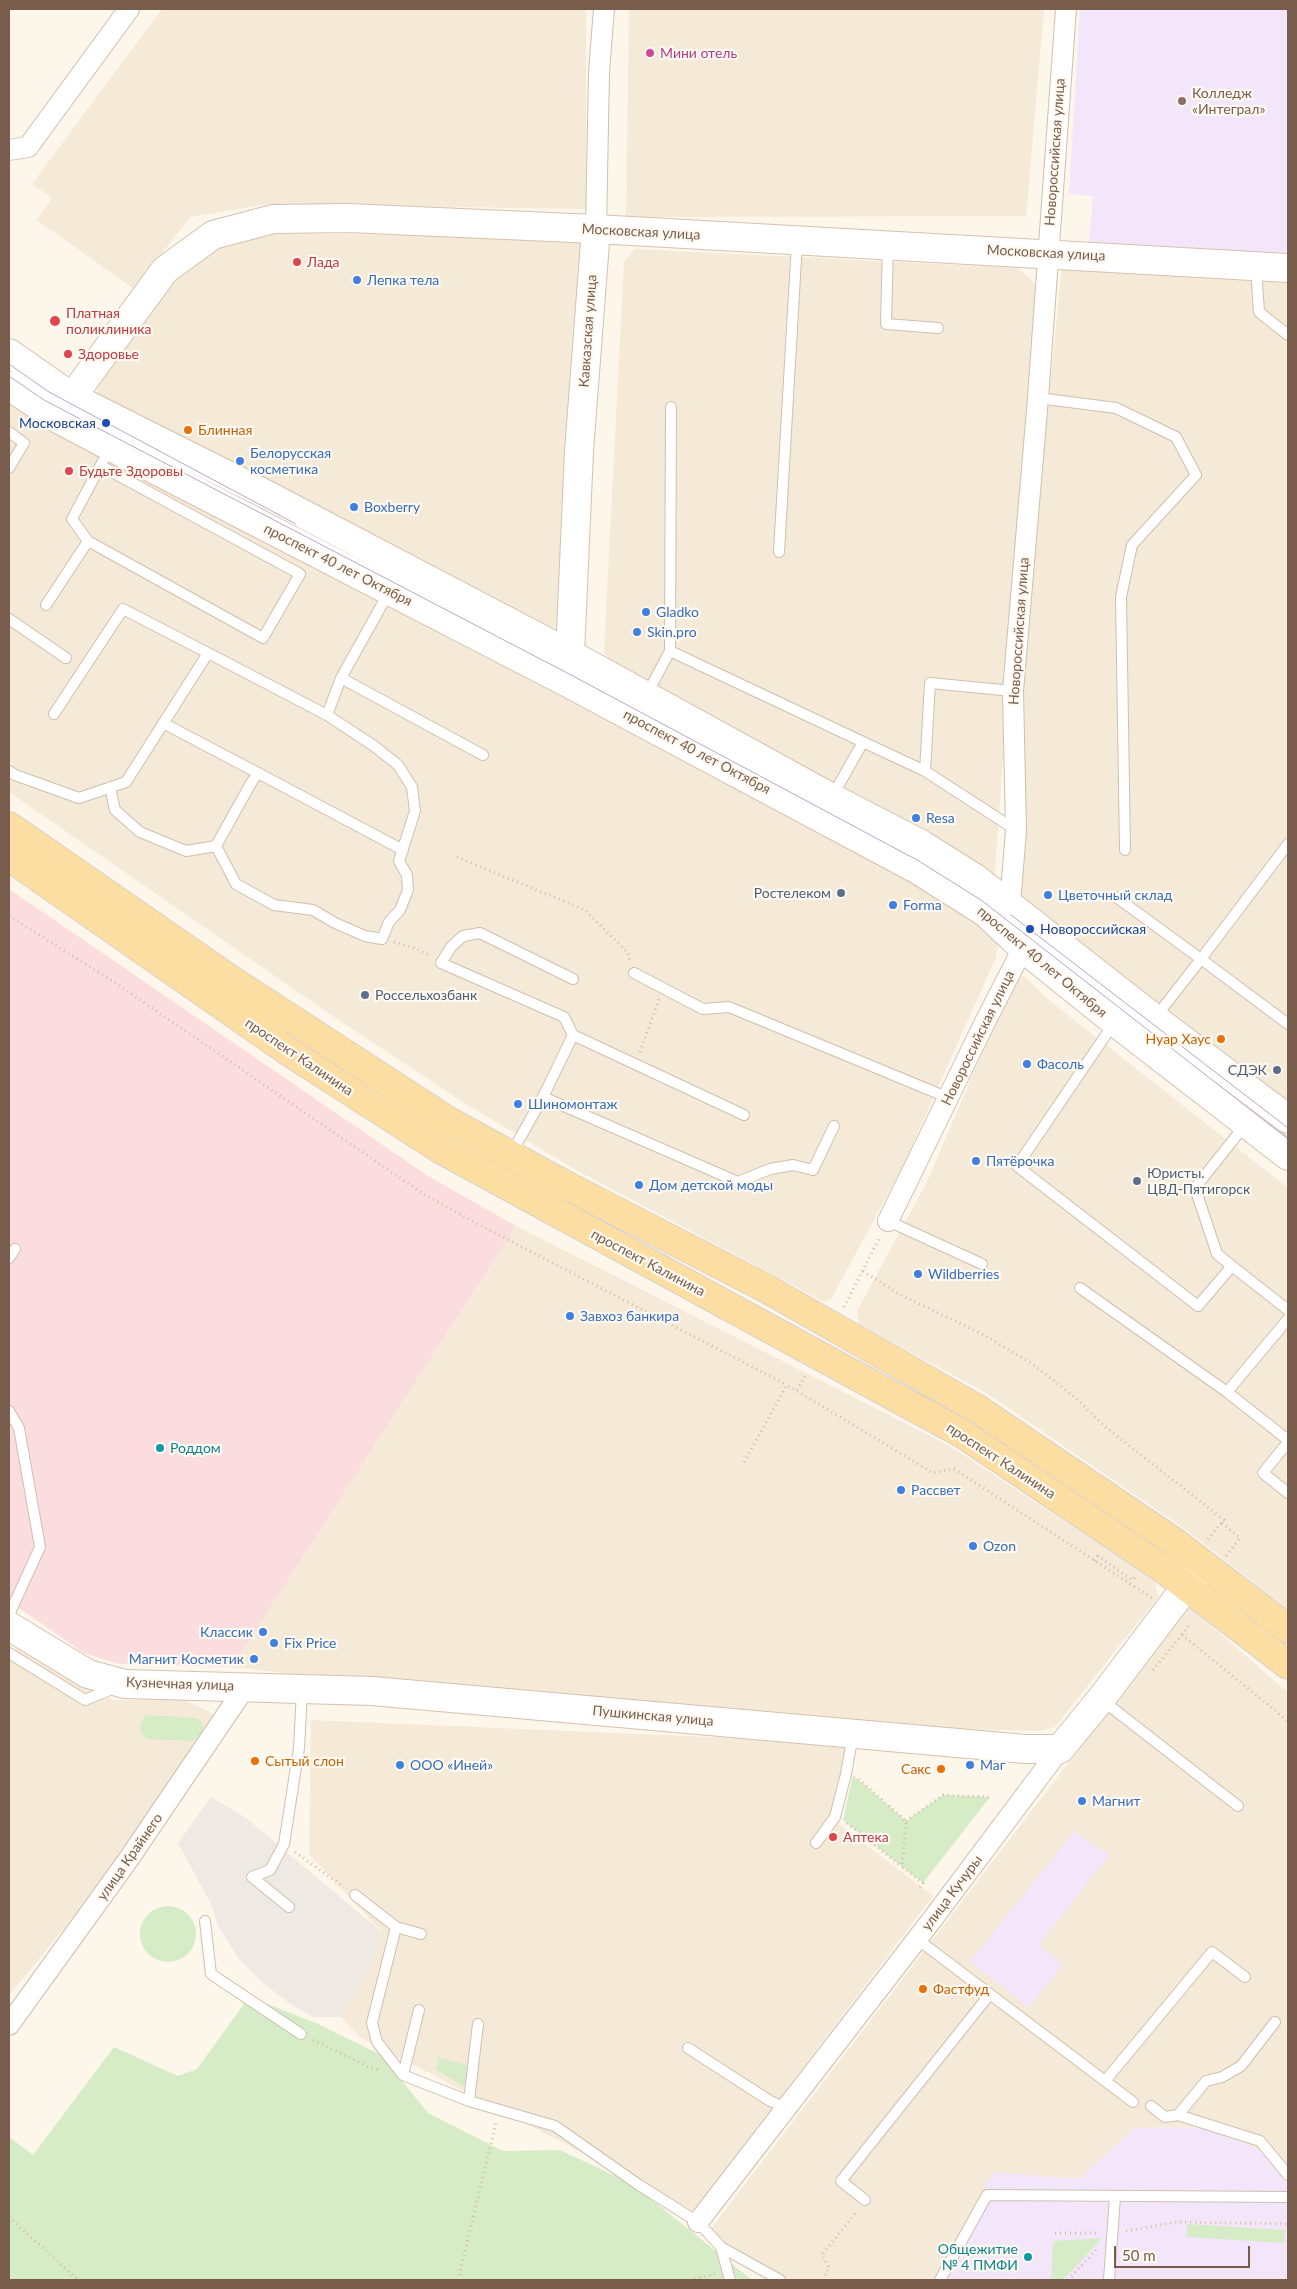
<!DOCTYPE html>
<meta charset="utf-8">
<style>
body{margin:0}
#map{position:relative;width:1297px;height:2289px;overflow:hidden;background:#fdf6ea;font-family:Lato,sans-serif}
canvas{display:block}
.frame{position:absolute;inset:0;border:10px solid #795d4c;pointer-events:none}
.scale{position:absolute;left:1114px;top:2246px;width:136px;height:22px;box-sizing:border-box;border:2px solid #795d4c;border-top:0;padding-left:6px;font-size:15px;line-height:18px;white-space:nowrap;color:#795d4c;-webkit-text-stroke:4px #fffaf1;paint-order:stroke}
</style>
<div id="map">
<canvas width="1297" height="2289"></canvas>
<div class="frame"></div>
<div class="scale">50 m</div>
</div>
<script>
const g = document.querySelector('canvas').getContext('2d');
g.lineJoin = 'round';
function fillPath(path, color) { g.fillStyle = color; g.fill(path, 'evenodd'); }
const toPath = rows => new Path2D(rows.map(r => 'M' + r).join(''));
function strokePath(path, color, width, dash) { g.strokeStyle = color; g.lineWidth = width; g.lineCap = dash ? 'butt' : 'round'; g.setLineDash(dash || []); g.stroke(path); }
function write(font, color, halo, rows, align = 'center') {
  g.font = font + ' Lato,sans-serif'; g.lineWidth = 4.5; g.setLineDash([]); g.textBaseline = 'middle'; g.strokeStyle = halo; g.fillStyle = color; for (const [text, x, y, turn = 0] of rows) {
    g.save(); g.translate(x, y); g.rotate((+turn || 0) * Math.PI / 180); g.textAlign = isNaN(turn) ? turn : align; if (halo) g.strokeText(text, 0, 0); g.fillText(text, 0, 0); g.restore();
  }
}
fillPath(toPath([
 [162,9,586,9,586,209,268,204,190,217,134,289,37,220,52,198,32,184],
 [629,9,1044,9,1026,216,626,217],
 [276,233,573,238,582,244,557,625,548,631,99,401,97,388,130,338,175,280,222,246],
 [635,249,1018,268,1036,285,995,871,992,881,614,668,604,650,624,262],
 [1062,266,1288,283,1288,1107,1000,890],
 [9,394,926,886,998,935,996,957,902,1168,831,1299,824,1302,576,1170,471,1107,337,1019,9,792],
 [1024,976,1050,1001,1288,1188,1288,1610,1189,1532,985,1392,859,1325,857,1311,927,1182,1014,978],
 [516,1226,950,1446,1155,1581,1158,1597,1055,1727,1041,1731,726,1723,232,1667],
 [1189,1606,1288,1693,1288,2163,1209,2127,1135,2128,1079,2179,994,2173,934,2280,767,2280,709,2231],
 [18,1645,112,1700,185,1700,218,1716,91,1896,9,1995,9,1660],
 [311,1720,849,1743,848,1779,839,1824,933,1896,694,2211,360,2037,341,2017,383,1933,309,1854]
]), '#f5e9d8');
fillPath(toPath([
 [211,1797,246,1818,383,1933,370,1971,341,2017,313,2017,289,2003,263,1983,239,1959,218,1926,212,1906,178,1843]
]), '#eee9e3');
fillPath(toPath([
 [1080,9,1288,9,1288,256,1089,242,1093,196,1069,194],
 [1074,1831,1109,1855,1039,1945,1063,1964,1029,2008,970,1962],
 [1209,2127,1288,2163,1288,2280,934,2280,993,2172,1079,2179,1135,2128]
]), '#f3e6fa');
fillPath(toPath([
 [9,889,428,1176,516,1226,232,1667,119,1664,84,1653,9,1601]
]), '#fbdde0');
fillPath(toPath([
 [146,1715,196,1718,200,1720,204,1727,199,1736,192,1741,147,1739,141,1733,140,1725],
 [853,1775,906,1821,943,1795,990,1797,923,1883,843,1820],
 '140 1934a28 28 0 1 1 56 0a28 28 0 1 1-56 0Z',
 [249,1997,316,2023,381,2055,428,2113,503,2151,560,2150,632,2184,752,2280,9,2280,9,2137,33,2155,114,2047,178,2076,197,2069],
 [436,2057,467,2065,464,2087,436,2069,439,2062],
 [1187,2224,1285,2230,1284,2243,1187,2237],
 [1102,2238,1063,2280,1051,2280,1053,2241]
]), '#d5ecc7');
const lane = toPath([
 [888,245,886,324,938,328],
 [1256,267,1259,312,1288,335],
 [1038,398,1116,408,1176,437,1196,475,1132,545,1121,597,1125,850],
 [9,432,24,443,9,468],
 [88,541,263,638,300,574,101,466],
 [779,552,797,242],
 [389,592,341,678,327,715,374,746,398,765,412,787,415,811,399,861,407,875,408,890,400,910,389,922,382,939,365,936,335,923,313,910,274,905,236,884,216,846,251,783,258,773,403,850],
 [46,605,88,541,72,519,103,461],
 [9,619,66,658],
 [670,651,671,407],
 [341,678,483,755],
 [647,694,670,651,863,742],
 [54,714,123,609,208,653],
 [163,723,258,773],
 [9,771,15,775,79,798,126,782,208,653,327,715],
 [925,771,930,683,1013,691],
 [110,787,115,810,140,832,186,851,216,846],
 [832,797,863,742,925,771,1016,830],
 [1288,844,1201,959,1288,1024],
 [1116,897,1201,959,1155,1018],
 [634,973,703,1009,729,1007,949,1098],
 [573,979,480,933,463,936,451,947,441,963,564,1017,573,1035,744,1115],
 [1114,1023,1017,1166,1198,1306,1232,1266,1217,1254,1195,1188,1245,1125],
 [543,1097,738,1182,770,1169,793,1165,813,1170,834,1126],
 [511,1154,543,1097,573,1035],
 [888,1221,982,1264],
 [9,1258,15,1249],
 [1232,1266,1288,1310],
 [1080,1288,1227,1392,1288,1440],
 [1227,1392,1288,1319],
 [9,1411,19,1428,40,1547,9,1615],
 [1288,1442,1263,1473,1288,1493],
 [9,1653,85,1700,117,1687],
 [1102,1700,1238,1806],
 [816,1843,835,1817,846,1774,853,1735],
 [355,1895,396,1927],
 [289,1907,252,1877,270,1870,284,1844,299,1748,302,1691],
 [205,1921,211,1974,301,2034],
 [917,1939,1105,2081,1212,1952,1245,1977],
 [419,2010,403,2075,469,2101,555,2126,639,2185,698,2222,721,2247,780,2280],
 [1275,2022,1241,2066,1222,2077,1206,2081,1178,2115,1260,2141,1288,2175],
 [688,2048,770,2101,787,2108],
 [403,2075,377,2042,372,2023,396,1927,421,1934],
 [1105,2081,1133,2102],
 [469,2101,478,2024],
 [1151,2106,1165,2117,1178,2115],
 [865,2200,841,2181,990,1994],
 [721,2247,730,2280],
 [940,2280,987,2195,1288,2197],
 [1109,2280,1115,2197]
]);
const street = toPath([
 [9,150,28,147,129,9],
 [596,229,599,72,604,9],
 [888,1221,985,1022,1023,948,1010,905,1016,830,1013,691,1038,398,1066,9],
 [9,2025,128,1860,246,1686],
 [698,2222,931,1921,1060,1749]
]);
const secondary = toPath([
 [9,353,72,397,267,495,570,654,832,798,921,844,975,878,1154,1018,1288,1119],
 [9,386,60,420,111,447,568,683,918,870,986,913,1023,948,1115,1022,1288,1156],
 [72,397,165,270,213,235,273,219,348,218,596,229,1288,268],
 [570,654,579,451,596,229],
 [9,1626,88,1674,125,1684,372,1691,1025,1749,1060,1749,1101,1699,1201,1567]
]);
const primary = toPath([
 [9,826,230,979,450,1122,558,1181,767,1289,976,1408,1173,1541,1288,1629],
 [9,857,289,1052,440,1149,963,1434,1162,1568,1288,1665]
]);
strokePath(lane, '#d0bfae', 12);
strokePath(street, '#d0bfae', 22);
strokePath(secondary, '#d6c1ae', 30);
strokePath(primary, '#d9d2cd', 30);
strokePath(toPath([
 [457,857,585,910,628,953,630,961],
 [9,916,114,982,422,1193,472,1221,787,1385],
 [394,942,415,948,430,956],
 [640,1052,659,999],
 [863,1271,899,1294,984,1335,1031,1363,1076,1398,1103,1425,1224,1520,1207,1540],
 [844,1307,880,1237],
 [797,1390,807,1373],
 [744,1462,787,1385,933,1473,954,1469,1152,1598],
 [1222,1523,1240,1538,1226,1556],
 [1095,1561,1098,1556,1132,1580,1135,1577],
 [1182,1635,1189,1625],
 [1153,1670,1182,1635,1288,1721],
 [859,1779,906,1821,902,1867,923,1883,918,1890],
 [906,1821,943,1795,990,1797],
 [847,1823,902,1867],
 [295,1852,344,1887],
 [313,2040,369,2067,380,2070],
 [9,2217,78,2280],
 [1126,2231,1177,2222,1288,2224],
 [1055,2233,1100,2233],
 [458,2280,496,2123],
 [690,2280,715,2274],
 [823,2280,829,2267,822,2255,857,2211],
 [1068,2280,1098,2248]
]), '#d9baa3', 3, [1, 4]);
strokePath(lane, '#fff', 10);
strokePath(street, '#fff', 20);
strokePath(secondary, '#fff', 28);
strokePath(primary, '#fcdda2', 28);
strokePath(toPath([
 [9,364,49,392,296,524],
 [9,376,44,400,571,675,917,860,981,900,1288,1139],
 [1011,915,1288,1128]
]), '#baa6c9', 1);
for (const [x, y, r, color] of [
 [650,53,5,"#d1479c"],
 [1182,101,5,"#8d6e63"],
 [297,262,5,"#e0444e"],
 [357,280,5,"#3f7fe0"],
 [55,321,6,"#e0444e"],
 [68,354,5,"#e0444e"],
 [106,423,5,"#1a4fb4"],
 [188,430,5,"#e8710a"],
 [240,461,5,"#3f7fe0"],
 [69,471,5,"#e0444e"],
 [354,507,5,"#3f7fe0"],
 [646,612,5,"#3f7fe0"],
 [637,632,5,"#3f7fe0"],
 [916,818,5,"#3f7fe0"],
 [841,893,5,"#5c6f8a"],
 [1048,895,5,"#3f7fe0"],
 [893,905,5,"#3f7fe0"],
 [1030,929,5,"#1a4fb4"],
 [365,995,5,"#5c6f8a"],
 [1221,1039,5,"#e8710a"],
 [1027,1064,5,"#3f7fe0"],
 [1277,1070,5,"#5c6f8a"],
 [518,1104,5,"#3f7fe0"],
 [976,1161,5,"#3f7fe0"],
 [1137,1181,5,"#5c6f8a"],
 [639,1185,5,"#3f7fe0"],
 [918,1274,5,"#3f7fe0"],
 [570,1316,5,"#3f7fe0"],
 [160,1448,5,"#0f9aa8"],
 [901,1490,5,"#3f7fe0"],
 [973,1546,5,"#3f7fe0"],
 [263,1632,5,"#3f7fe0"],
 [274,1643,5,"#3f7fe0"],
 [254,1659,5,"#3f7fe0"],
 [255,1761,5,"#e8710a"],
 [400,1765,5,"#3f7fe0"],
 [970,1765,5,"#3f7fe0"],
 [941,1769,5,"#e8710a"],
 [1082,1801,5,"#3f7fe0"],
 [833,1837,5,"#e0444e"],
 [923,1989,5,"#e8710a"],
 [1028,2257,5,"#0f9aa8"]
]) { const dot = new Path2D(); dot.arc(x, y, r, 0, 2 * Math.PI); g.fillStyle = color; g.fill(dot); strokePath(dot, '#fffaf1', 2); }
write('14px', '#b23c85', '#fffaf1', [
 ["Мини отель",660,53]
], 'left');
write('14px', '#785e54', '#fffaf1', [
 ["Колледж",1192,93],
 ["«Интеграл»",1192,109]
], 'left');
write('14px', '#795d4c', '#fffaf1', [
 ["Новороссийская улица",1055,152,-86],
 ["Московская улица",641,232,3],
 ["Московская улица",1046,253,3],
 ["Кавказская улица",588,331,-86],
 ["проспект 40 лет Октября",338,565,27],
 ["Новороссийская улица",1019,631,-86],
 ["проспект 40 лет Октября",697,752,28],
 ["проспект 40 лет Октября",1042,962,40],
 ["Новороссийская улица",978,1038,-64],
 ["проспект Калинина",299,1057,34],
 ["проспект Калинина",648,1263,28],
 ["проспект Калинина",1001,1461,33],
 ["Кузнечная улица",180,1684,2],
 ["Пушкинская улица",653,1716,5],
 ["улица Крайнего",130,1857,-55],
 ["улица Кучуры",952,1893,-53]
]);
write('14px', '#be3a42', '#fffaf1', [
 ["Лада",307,262],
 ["Платная",66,313],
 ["поликлиника",66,329],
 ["Здоровье",78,354],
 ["Будьте Здоровы",79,471],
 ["Аптека",843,1837]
], 'left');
write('14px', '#366cbe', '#fffaf1', [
 ["Лепка тела",367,280],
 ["Белорусская",250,453],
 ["косметика",250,469],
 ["Boxberry",364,507],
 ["Gladko",656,612],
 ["Skin.pro",647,632],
 ["Resa",926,818],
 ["Цветочный склад",1058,895],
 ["Forma",903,905],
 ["Фасоль",1037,1064],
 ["Шиномонтаж",528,1104],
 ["Пятёрочка",986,1161],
 ["Дом детской моды",649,1185],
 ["Wildberries",928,1274],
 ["Завхоз банкира",580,1316],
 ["Рассвет",911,1490],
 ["Ozon",983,1546],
 ["Классик",253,1632,"right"],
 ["Fix Price",284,1643],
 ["Магнит Косметик",244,1659,"right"],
 ["ООО «Иней»",410,1765],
 ["Маг",980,1765],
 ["Магнит",1092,1801]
], 'left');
write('14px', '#164399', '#fffaf1', [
 ["Московская",96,423],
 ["Новороссийская",1040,929,"left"]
], 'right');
write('14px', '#c56008', '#fffaf1', [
 ["Блинная",198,430],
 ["Нуар Хаус",1211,1039,"right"],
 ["Сытый слон",265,1761],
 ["Сакс",931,1769,"right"],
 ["Фастфуд",933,1989]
], 'left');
write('14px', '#4e5e75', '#fffaf1', [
 ["Ростелеком",831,893],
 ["Россельхозбанк",375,995,"left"],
 ["СДЭК",1267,1070],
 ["Юристы.",1147,1173,"left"],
 ["ЦВД-Пятигорск",1147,1189,"left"]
], 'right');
write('14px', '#0d838f', '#fffaf1', [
 ["Роддом",170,1448],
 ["Общежитие",1018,2249,"right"],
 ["№ 4 ПМФИ",1018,2265,"right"]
], 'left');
</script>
